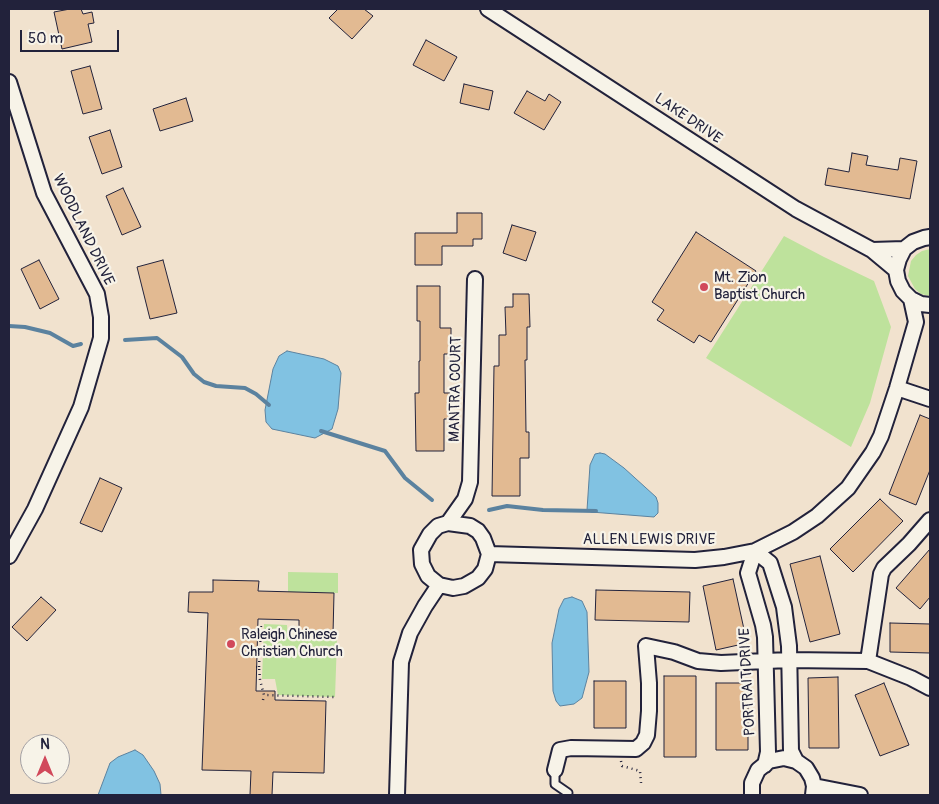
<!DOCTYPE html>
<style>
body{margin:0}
#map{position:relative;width:939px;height:804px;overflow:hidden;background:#f1e2ce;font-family:Pangolin,sans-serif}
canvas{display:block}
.frame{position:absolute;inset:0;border:10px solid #22223b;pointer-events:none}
.north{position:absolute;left:20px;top:734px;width:50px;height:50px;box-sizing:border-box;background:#f7f3e8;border:1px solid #a29fa3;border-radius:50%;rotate:0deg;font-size:14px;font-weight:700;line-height:20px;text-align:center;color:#22223b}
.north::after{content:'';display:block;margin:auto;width:18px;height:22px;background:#d1495b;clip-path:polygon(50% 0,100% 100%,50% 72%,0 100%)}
.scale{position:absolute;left:20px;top:30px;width:99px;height:22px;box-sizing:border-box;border:2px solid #22223b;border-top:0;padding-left:6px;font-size:15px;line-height:18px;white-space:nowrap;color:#22223b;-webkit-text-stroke:4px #f7f3e8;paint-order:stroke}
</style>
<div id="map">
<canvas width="939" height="804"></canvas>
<div class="frame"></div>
<div class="north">N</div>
<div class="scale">50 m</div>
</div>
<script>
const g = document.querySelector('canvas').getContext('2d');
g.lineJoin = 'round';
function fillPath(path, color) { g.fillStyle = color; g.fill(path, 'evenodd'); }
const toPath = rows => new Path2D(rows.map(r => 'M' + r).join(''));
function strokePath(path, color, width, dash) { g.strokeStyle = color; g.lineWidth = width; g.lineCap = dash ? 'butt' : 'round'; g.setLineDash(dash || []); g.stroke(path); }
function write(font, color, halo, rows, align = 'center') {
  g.font = font + ' Pangolin,sans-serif'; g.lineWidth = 4.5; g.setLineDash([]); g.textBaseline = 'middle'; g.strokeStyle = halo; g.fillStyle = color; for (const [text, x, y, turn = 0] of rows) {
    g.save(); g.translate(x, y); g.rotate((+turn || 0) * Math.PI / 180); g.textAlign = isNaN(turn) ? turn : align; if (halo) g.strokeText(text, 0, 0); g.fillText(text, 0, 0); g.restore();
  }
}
fillPath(toPath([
 [784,236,824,257,874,281,891,327,870,403,851,447,706,358],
 [930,249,930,296,921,294,915,289,908,276,911,261,916,255,922,251],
 [288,572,338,573,338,593,288,592],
 [264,624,287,625,288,639,337,640,335,697,278,695,275,679,262,679]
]), '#bee29c');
const water = toPath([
 [287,351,324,359,338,366,341,373,338,409,332,429,315,438,272,429,266,422,265,410,273,369,279,356,287,351],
 [600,453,605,454,624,468,656,497,658,503,658,513,654,517,591,512,587,510,590,465,595,454,600,453],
 [572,597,582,601,587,612,589,672,582,698,574,704,560,706,556,701,553,691,552,643,559,609,564,599,572,597],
 [135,750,143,755,154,771,160,784,161,795,98,795,110,763,118,757,135,750]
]);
fillPath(water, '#81c2e2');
strokePath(water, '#5b829f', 1);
strokePath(toPath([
 [9,326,25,327,50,333,73,346,81,344],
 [125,340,157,338,182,357,194,374,204,382,216,386,245,388,256,394,269,405],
 [321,431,385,451,405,478,432,500],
 [489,510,507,506,543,510,596,511]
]), '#5b829f', 4);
const building = toPath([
 [70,9,81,9,83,14,92,12,94,23,88,24,92,42,62,49,54,12,70,9],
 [338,9,364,9,373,16,352,39,329,18,338,9],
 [426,40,457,57,444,81,413,65,426,40],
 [90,66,102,109,83,114,71,71,90,66],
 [464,84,493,91,489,110,460,103,464,84],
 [527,91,545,101,549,94,561,102,544,130,514,113,527,91],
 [186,98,193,121,160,131,153,109,186,98],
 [110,130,122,167,102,174,89,137,110,130],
 [852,153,868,156,866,165,898,170,900,158,917,161,910,199,825,185,828,168,849,172,852,153],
 [123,188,141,227,122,235,106,196,123,188],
 [457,213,482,213,482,239,473,239,473,246,442,246,442,265,415,265,415,233,457,233,457,213],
 [512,225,536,232,526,261,503,253,512,225],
 [696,232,756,271,711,342,699,335,694,343,657,320,664,310,652,302,696,232],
 [39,260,59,299,40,309,21,269,39,260],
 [163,260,177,313,150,319,137,267,163,260],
 [417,286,440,286,440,328,451,328,451,354,444,354,444,393,450,393,450,419,444,419,444,451,416,451,415,393,419,393,419,361,420,361,420,321,417,321,417,286],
 [513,294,529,294,530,327,527,327,527,360,525,360,526,432,529,432,529,458,520,458,520,496,492,496,494,366,499,366,499,335,506,335,505,307,513,307,513,294],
 [920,415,930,419,930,470,916,505,889,494,920,415],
 [100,478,122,488,102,532,80,523,100,478],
 [880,499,903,521,853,572,830,549,880,499],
 [930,549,930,597,920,609,896,588,930,549],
 [820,556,840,634,810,642,790,564,820,556],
 [733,579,747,643,716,650,703,586,733,579],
 [213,580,259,581,258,591,334,593,333,634,299,633,299,620,258,619,256,691,275,691,275,700,326,701,324,773,273,772,272,795,250,795,251,771,202,770,208,613,188,612,189,592,213,592,213,580],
 [596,590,690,592,689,622,595,620,596,590],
 [41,597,56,610,27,641,12,627,41,597],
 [890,623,930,624,930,653,890,652,890,623],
 [664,676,696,676,696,757,664,757,664,676],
 [838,677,839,748,809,748,808,678,838,677],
 [594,681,626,681,626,728,594,728,594,681],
 [716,683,748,683,748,750,716,750,716,683],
 [884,683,909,745,880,756,855,695,884,683]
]);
fillPath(building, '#e2ba92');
strokePath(building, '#22223b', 1);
const service = toPath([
 [555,770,555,784,568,793]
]);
const minor = toPath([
 [488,9,796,209,872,250,896,270],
 [9,82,44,193,97,294,101,317,101,338,81,407,35,509,9,556],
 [930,237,924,238,913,242,904,249,899,259,896,270,898,281,903,291,911,299,921,304,930,305],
 [872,250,904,249],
 [897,388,930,399],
 [448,523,465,499,470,482,475,279],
 [448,523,470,526,478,531,483,538,489,554,485,569,478,578,464,586,453,588,439,585,428,576,422,564,421,550,430,534,438,526,448,523],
 [489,554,695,560,724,557,755,551,793,532,817,516,848,488,873,452,881,436,897,388,916,322,911,299],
 [868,661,881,574,884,568,909,544,930,520],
 [765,765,768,752,765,637,763,625,748,573,755,551,770,563,784,607,789,646,791,751,796,761],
 [555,770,560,750,571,748,636,749,643,743,647,735,649,711,649,683,646,646,674,652,698,661,721,663,789,660,868,661,911,678,930,688],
 [814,786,860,795],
 [397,795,401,662,410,633,425,606,439,585],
 [752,795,752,783,758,770,769,761,784,758,796,761,806,768,812,778,814,786,813,795]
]);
strokePath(service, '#22223b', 11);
strokePath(minor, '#22223b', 18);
strokePath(toPath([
 [299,636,337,638],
 [256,667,259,667,260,680,264,695,335,697],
 [259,667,261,625],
 [263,700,264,695],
 [621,761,622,766,640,771,641,783]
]), '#22223b', 2.5, [1, 4]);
strokePath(service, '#f7f3e8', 7);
strokePath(minor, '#f7f3e8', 14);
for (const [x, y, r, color] of [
 [704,287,5,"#d1495b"],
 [231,644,5,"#d1495b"]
]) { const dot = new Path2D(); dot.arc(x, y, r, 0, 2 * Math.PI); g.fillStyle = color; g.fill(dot); strokePath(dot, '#f7f3e8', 2); }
write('15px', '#22223b', '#f7f3e8', [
 ["LAKE DRIVE",688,119,34],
 ["WOODLAND DRIVE",83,230,64],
 ["MANTRA COURT",456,389,-89],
 ["ALLEN LEWIS DRIVE",649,540],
 ["PORTRAIT DRIVE",748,682,-93]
]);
write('15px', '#22223b', '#f7f3e8', [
 ["Mt. Zion",714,278],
 ["Baptist Church",714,295],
 ["Raleigh Chinese",241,635],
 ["Christian Church",241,652]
], 'left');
</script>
